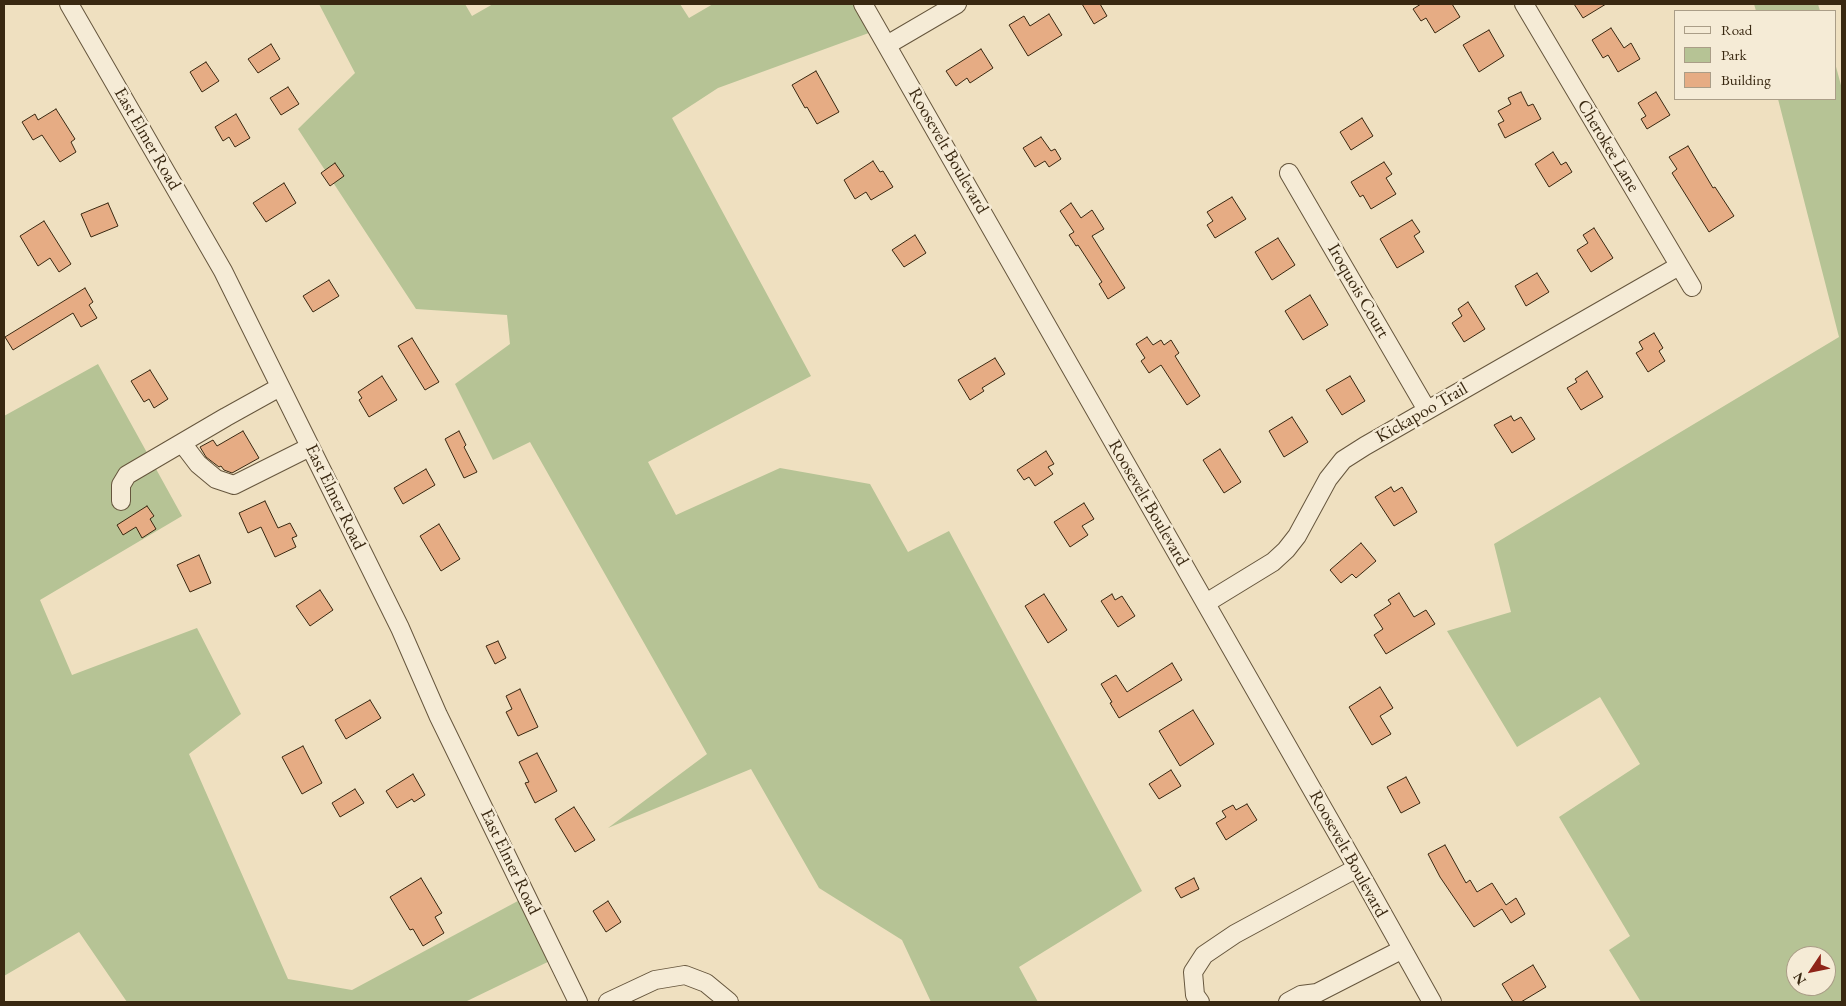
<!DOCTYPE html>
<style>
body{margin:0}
#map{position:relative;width:1846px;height:1006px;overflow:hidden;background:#efe0c0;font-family:"EB Garamond",serif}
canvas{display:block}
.frame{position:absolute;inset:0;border:5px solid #392811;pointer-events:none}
.legend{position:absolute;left:1674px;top:10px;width:162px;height:90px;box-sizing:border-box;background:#f5ebd6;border:1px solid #aa9d87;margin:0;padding:6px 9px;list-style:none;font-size:15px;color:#392811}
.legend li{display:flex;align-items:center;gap:10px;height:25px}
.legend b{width:25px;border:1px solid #aa9d87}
.north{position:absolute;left:1786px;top:946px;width:50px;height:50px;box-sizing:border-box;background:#f5ebd6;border:1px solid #aa9d87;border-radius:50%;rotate:236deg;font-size:14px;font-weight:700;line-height:20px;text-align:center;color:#392811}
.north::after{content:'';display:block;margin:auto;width:18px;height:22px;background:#8f2418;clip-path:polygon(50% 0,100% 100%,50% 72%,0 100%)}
</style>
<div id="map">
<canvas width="1846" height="1006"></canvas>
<div class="frame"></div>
<ul class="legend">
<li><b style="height:6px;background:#f5ebd6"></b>Road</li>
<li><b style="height:14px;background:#b6c395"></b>Park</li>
<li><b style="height:14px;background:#e6ac84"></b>Building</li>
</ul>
<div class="north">N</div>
</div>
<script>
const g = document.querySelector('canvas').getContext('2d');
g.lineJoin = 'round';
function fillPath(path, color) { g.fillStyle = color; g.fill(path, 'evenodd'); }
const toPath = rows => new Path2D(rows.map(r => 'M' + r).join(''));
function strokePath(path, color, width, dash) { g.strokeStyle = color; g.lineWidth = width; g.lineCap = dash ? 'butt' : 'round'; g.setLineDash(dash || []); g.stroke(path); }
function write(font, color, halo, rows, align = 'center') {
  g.font = font + ' "EB Garamond",serif'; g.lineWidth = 5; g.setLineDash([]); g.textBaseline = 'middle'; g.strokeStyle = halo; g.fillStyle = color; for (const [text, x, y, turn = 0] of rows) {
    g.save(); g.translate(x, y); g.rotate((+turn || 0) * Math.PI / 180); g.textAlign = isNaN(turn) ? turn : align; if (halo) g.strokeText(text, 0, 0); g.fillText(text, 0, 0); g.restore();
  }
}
fillPath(toPath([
 [319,4,465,4,472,16,493,4,680,4,689,18,713,4,861,4,877,30,718,88,672,118,811,376,648,462,676,515,780,468,870,484,908,552,949,531,1142,891,1019,967,1038,1002,931,1002,902,940,819,888,751,769,608,828,707,754,530,442,493,460,455,384,510,344,507,315,416,309,298,129,355,73],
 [1754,4,1818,4,1820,11,1756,11],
 [1835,63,1842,89,1842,1002,1641,1002,1609,950,1630,936,1559,817,1640,764,1600,697,1517,747,1447,631,1511,612,1494,544,1839,337,1778,99,1835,99],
 [1796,956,1826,956,1826,986,1796,986],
 [98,364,182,516,40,600,72,675,197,628,241,714,189,754,288,979,352,990,529,895,558,957,465,1002,127,1002,79,932,4,976,4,416]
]), '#b6c395');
const building = toPath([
 [1082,4,1100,4,1107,16,1094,24,1082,4],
 [1421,4,1452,4,1460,17,1435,33,1426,18,1421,21,1413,9,1421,4],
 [1574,4,1606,4,1583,18,1574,4],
 [1049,14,1062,35,1028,56,1009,25,1024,16,1030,26,1049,14],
 [1611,28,1624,48,1631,43,1640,59,1618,72,1608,55,1603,58,1592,40,1611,28],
 [1489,30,1504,56,1479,72,1463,45,1489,30],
 [271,44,280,59,258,73,248,59,271,44],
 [981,49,993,68,970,83,967,78,956,86,946,71,981,49],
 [206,62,219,81,202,92,190,72,206,62],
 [816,71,839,112,817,124,807,107,805,108,792,85,816,71],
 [288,87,299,104,281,115,270,98,288,87],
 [1521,92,1528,106,1533,104,1541,119,1505,138,1498,124,1504,121,1498,111,1511,104,1508,98,1521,92],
 [1656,92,1670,115,1647,129,1641,119,1646,116,1638,103,1656,92],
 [56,109,75,139,71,142,76,152,60,162,42,135,33,140,22,122,35,114,38,120,56,109],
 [236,114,250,138,235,147,229,137,223,141,215,127,236,114],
 [1362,118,1373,136,1351,150,1340,132,1362,118],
 [1041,137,1051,151,1055,149,1061,159,1049,167,1045,161,1035,167,1023,148,1041,137],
 [1688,146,1713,188,1715,187,1734,216,1709,232,1672,173,1677,169,1669,157,1688,146],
 [1553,152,1561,165,1566,162,1572,172,1549,187,1535,164,1553,152],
 [873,161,880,172,883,171,893,187,871,200,866,192,855,199,844,180,873,161],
 [1384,162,1392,174,1386,178,1396,194,1371,209,1363,195,1360,197,1351,182,1384,162],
 [335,163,344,176,330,186,321,173,335,163],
 [284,183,296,203,266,222,253,203,284,183],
 [1232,197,1246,219,1215,238,1207,225,1213,221,1207,212,1232,197],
 [108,203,118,226,91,237,81,214,108,203],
 [1071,203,1081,218,1092,210,1104,229,1092,236,1125,288,1108,299,1099,284,1102,282,1078,245,1076,246,1069,235,1074,232,1060,211,1071,203],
 [1412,220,1420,232,1414,236,1424,252,1397,268,1380,239,1412,220],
 [44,221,71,264,59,272,50,258,38,266,20,236,44,221],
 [1594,228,1613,258,1591,272,1577,250,1588,243,1583,235,1594,228],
 [915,235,926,253,904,267,892,250,915,235],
 [1278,238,1295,265,1272,280,1255,252,1278,238],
 [1537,273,1549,292,1526,306,1515,286,1537,273],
 [329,280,339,296,313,312,303,296,329,280],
 [85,288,93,302,89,305,97,318,81,327,73,313,13,350,5,337,85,288],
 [1310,295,1328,325,1303,340,1285,311,1310,295],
 [1468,302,1485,329,1464,342,1452,323,1462,316,1458,309,1468,302],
 [1654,333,1663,348,1659,351,1665,361,1648,372,1636,353,1643,349,1639,342,1654,333],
 [1147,337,1153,345,1161,340,1164,345,1171,340,1179,353,1175,356,1200,396,1187,405,1161,365,1149,373,1141,361,1145,358,1136,344,1147,337],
 [412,338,439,382,425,390,398,346,412,338],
 [995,358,1005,374,982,388,984,391,970,400,958,380,995,358],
 [150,370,168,399,154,408,149,399,144,402,131,381,150,370],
 [1587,371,1603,397,1581,410,1567,388,1577,382,1575,379,1587,371],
 [382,376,397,400,369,417,359,400,362,398,358,392,382,376],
 [1350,376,1365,401,1342,415,1326,390,1350,376],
 [1511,416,1514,421,1521,417,1535,439,1512,453,1494,425,1511,416],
 [1292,417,1308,442,1284,457,1269,431,1292,417],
 [243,431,259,458,232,473,224,470,221,466,219,467,206,457,200,447,213,440,217,446,243,431],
 [459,431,466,445,464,447,477,472,464,478,445,439,459,431],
 [1220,449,1241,482,1224,493,1203,460,1220,449],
 [1046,451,1054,464,1048,467,1053,474,1035,486,1029,477,1024,480,1017,470,1046,451],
 [426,469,435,485,403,504,394,488,426,469],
 [1391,487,1394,492,1402,487,1417,512,1394,526,1375,497,1391,487],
 [265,501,278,528,290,523,297,536,292,538,296,547,275,557,261,527,248,533,239,513,265,501],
 [1084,503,1094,519,1082,526,1088,535,1070,547,1054,522,1084,503],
 [147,506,154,516,150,519,156,529,142,538,136,527,123,535,117,525,147,506],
 [439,524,460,559,441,571,420,536,439,524],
 [1361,543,1376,561,1356,578,1352,574,1341,583,1330,570,1361,543],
 [199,555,211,583,190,592,177,565,199,555],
 [320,590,333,610,310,626,296,606,320,590],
 [1399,593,1414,617,1426,610,1435,624,1386,654,1374,635,1383,629,1374,615,1391,604,1388,600,1399,593],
 [1044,594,1067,630,1048,643,1025,606,1044,594],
 [1112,594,1115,600,1122,596,1135,616,1118,627,1101,601,1112,594],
 [498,641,506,658,495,664,486,646,498,641],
 [1172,663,1182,680,1119,718,1110,703,1112,702,1101,684,1116,675,1127,692,1172,663],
 [1380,687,1393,708,1380,716,1391,734,1372,745,1349,707,1380,687],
 [520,689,538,727,518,736,506,712,512,709,506,696,520,689],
 [370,700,381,718,346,739,335,720,370,700],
 [1193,710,1214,744,1180,766,1159,731,1193,710],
 [303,746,322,783,302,794,282,757,303,746],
 [537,753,557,791,535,803,525,783,529,782,519,762,537,753],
 [1171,770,1181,786,1159,799,1149,784,1171,770],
 [413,774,425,795,414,802,412,799,397,808,386,791,413,774],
 [1406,777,1420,803,1401,813,1387,787,1406,777],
 [355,789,364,803,340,817,332,803,355,789],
 [1247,804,1257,820,1226,840,1216,823,1226,817,1222,811,1233,805,1236,810,1247,804],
 [574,807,595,840,575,852,555,819,574,807],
 [1445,845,1466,883,1470,880,1477,892,1492,883,1506,905,1516,898,1525,914,1511,923,1502,909,1474,927,1440,877,1428,854,1445,845],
 [421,878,442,913,435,917,444,933,423,946,413,929,410,930,390,897,421,878],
 [1194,878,1199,889,1181,898,1175,888,1194,878],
 [608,901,621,922,606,932,593,911,608,901],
 [1533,965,1546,987,1521,1002,1513,1002,1502,984,1533,965]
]);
fillPath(building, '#e6ac84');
strokePath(building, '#392811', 1);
const minor = toPath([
 [69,4,223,271,400,628,438,715,578,1002],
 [863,4,1357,868,1432,1002],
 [1524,4,1692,287],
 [887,45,957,4],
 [1289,173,1427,410],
 [182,443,198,464,216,479,234,485,310,447],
 [121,501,121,485,127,475,226,417,280,387],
 [1206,603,1273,562,1286,550,1297,536,1328,479,1343,460,1365,446,1679,266],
 [608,1002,655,980,685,975,706,983,729,1002],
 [1200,1002,1195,995,1193,972,1204,955,1235,934,1357,868],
 [1288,1002,1301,995,1317,993,1401,950]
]);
strokePath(minor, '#66563d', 20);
strokePath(minor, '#f5ebd6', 18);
write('18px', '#392811', '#f5ebd6', [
 ["East Elmer Road",147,139,60],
 ["Cherokee Lane",1608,146,59],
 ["Roosevelt Boulevard",948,151,60],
 ["Iroquois Court",1358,291,60],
 ["Kickapoo Trail",1422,413,-30],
 ["East Elmer Road",335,497,64],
 ["Roosevelt Boulevard",1148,503,60],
 ["Roosevelt Boulevard",1348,854,61],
 ["East Elmer Road",510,862,64]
]);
</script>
